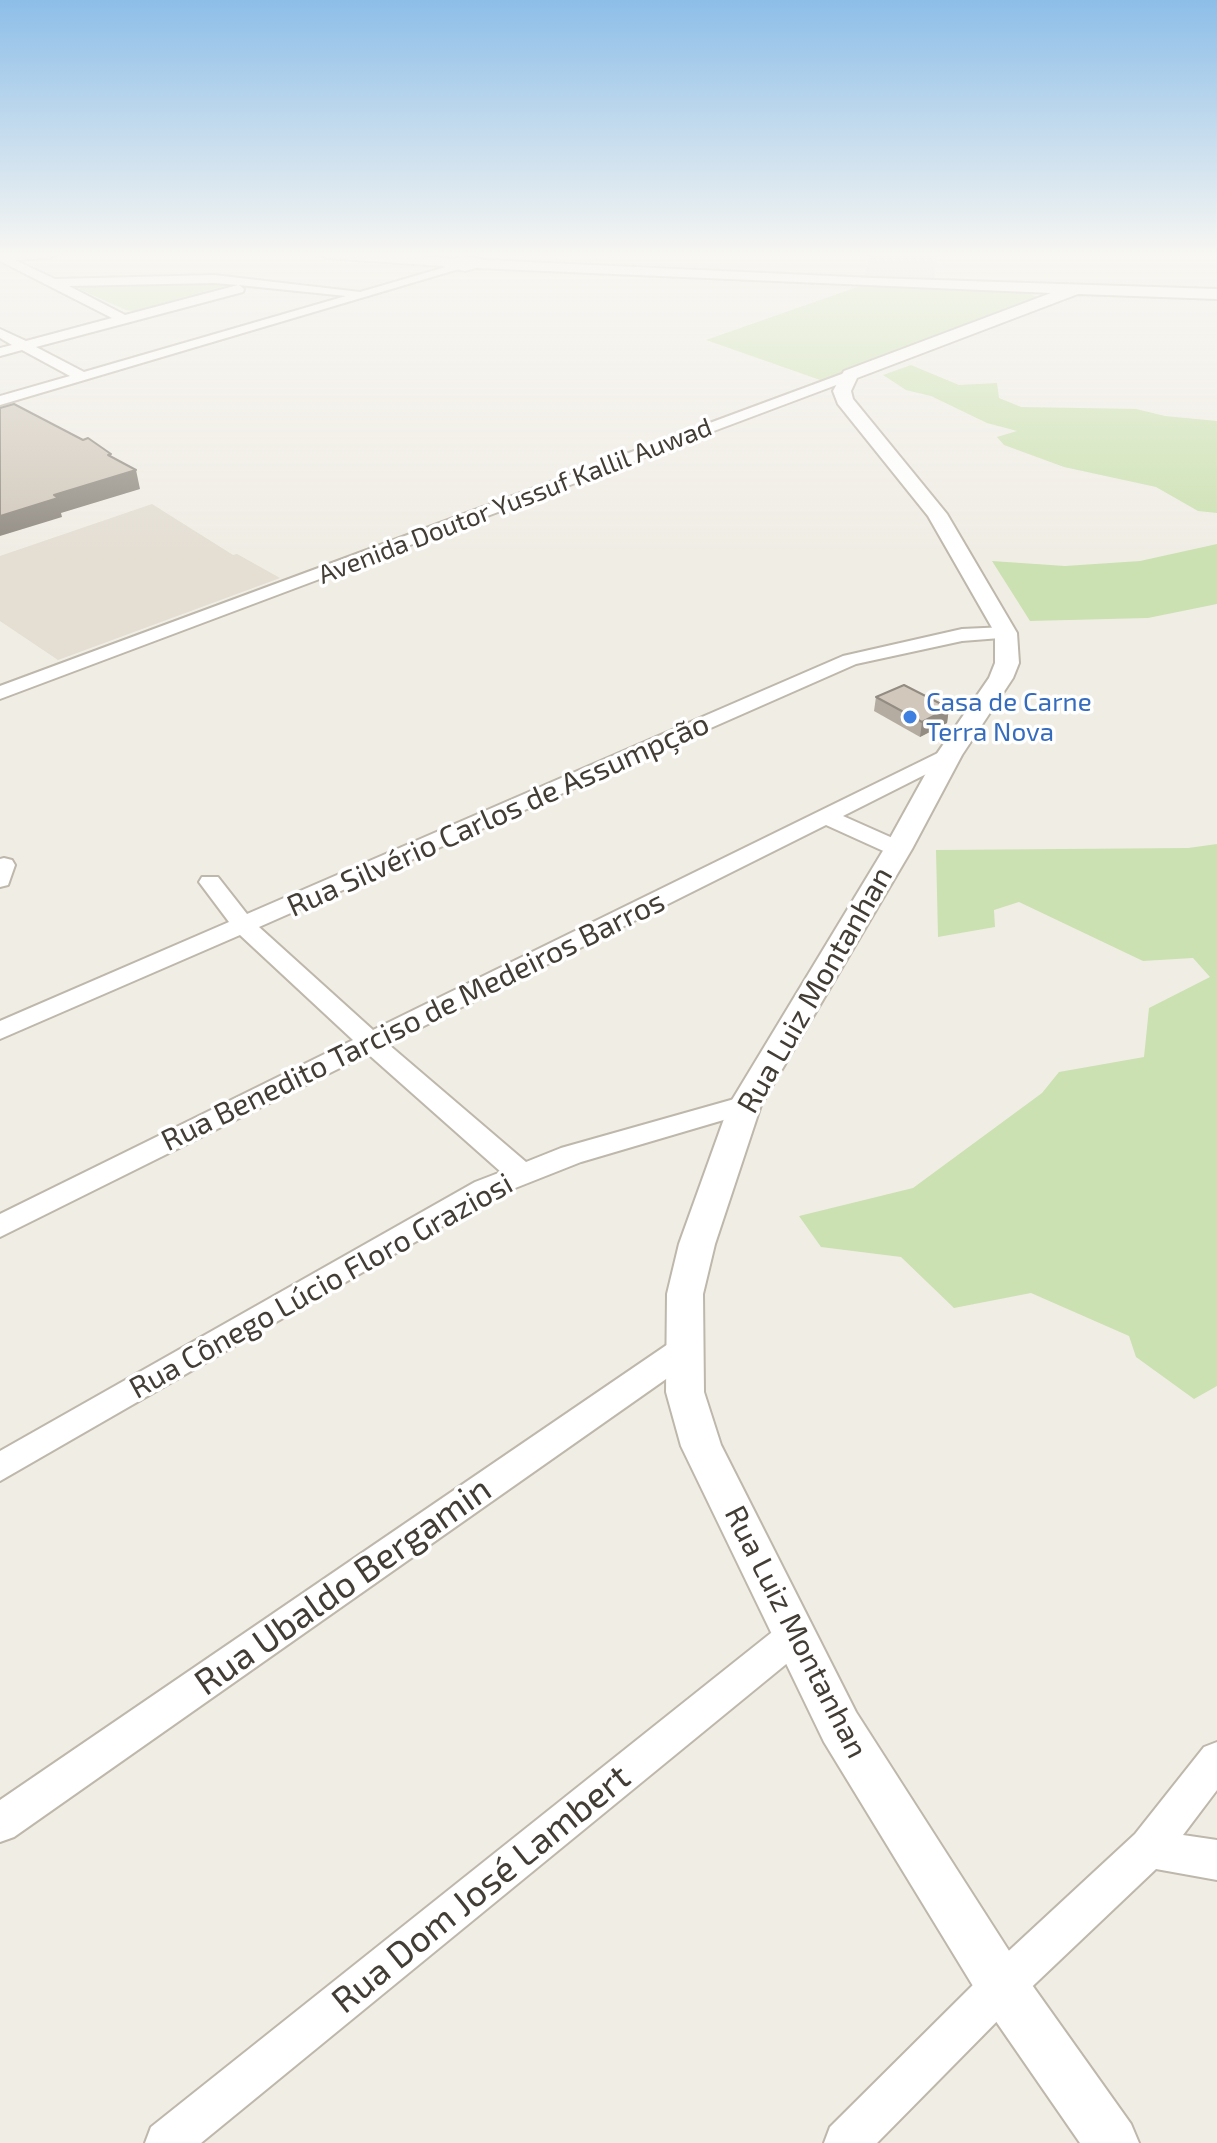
<!DOCTYPE html>
<meta charset="utf-8">
<style>
body{margin:0}
canvas{display:block;background:#f0ede5}
</style>
<canvas width="1217" height="2143"></canvas>
<script>
const g = document.querySelector('canvas').getContext('2d');
g.lineJoin = 'round';
function fillPath(path, color) { g.fillStyle = color; g.fill(path, 'evenodd'); }
const toPath = rows => new Path2D(rows.map(r => 'M' + r).join(''));
function strokePath(path, color, width, dash) { g.strokeStyle = color; g.lineWidth = width; g.lineCap = dash ? 'butt' : 'round'; g.setLineDash(dash || []); g.stroke(path); }
function write(font, color, halo, rows, align = 'center') {
  g.font = font + ' "Exo 2",sans-serif'; g.lineWidth = 7; g.setLineDash([]); g.textBaseline = 'middle'; g.strokeStyle = halo; g.fillStyle = color; for (const [text, x, y, turn = 0] of rows) {
    g.save(); g.translate(x, y); g.rotate((+turn || 0) * Math.PI / 180); g.textAlign = isNaN(turn) ? turn : align; if (halo) g.strokeText(text, 0, 0); g.fillText(text, 0, 0); g.restore();
  }
}
fillPath(toPath([
 [870,253,938,253,934,282,864,279],
 [152,504,233,555,237,554,280,578,58,660,0,621,0,556]
]), '#e4ded3');
fillPath(toPath([
 [225,283,228,285,134,311,126,310,79,289,87,285],
 [860,286,1027,293,1038,297,1036,301,823,381,706,340],
 [911,365,959,385,997,383,999,398,1021,407,1136,409,1165,416,1217,421,1217,513,1198,511,1156,487,1064,467,1004,445,997,437,1017,431,987,423,931,396,906,390,883,375],
 [1217,544,1217,604,1148,618,1030,621,992,561,1065,566,1140,561],
 [1217,844,1217,1386,1194,1399,1136,1357,1129,1336,1031,1293,954,1308,901,1257,821,1247,799,1216,913,1188,1042,1093,1059,1072,1144,1057,1149,1008,1210,977,1193,958,1143,961,1019,902,994,910,995,927,938,937,936,850,1188,848]
]), '#cce1b1');
const minor = toPath([
 [0,253,55,279,214,275,360,292,463,262,469,266,0,405,0,396,70,376,22,350,0,356,0,348,12,345,0,338,0,329,26,341,112,318,0,261,0,253],
 [214,283,238,285,125,315,69,286,214,283],
 [239,285,346,296,84,372,36,347,243,292,244,289,239,285],
 [850,371,857,375,855,378,0,699,0,686,850,371],
 [1006,627,1015,633,1013,637,962,641,856,664,259,927,373,1030,942,751,949,749,959,755,956,759,843,816,906,844,909,849,906,854,890,854,826,825,388,1044,526,1162,561,1148,745,1096,754,1099,758,1105,754,1111,581,1162,495,1196,0,1481,0,1451,475,1182,501,1172,368,1054,0,1237,0,1214,353,1040,240,935,0,1039,0,1021,229,922,199,882,202,877,218,877,247,914,843,656,962,629,1006,627],
 [4,858,12,860,15,865,8,885,0,887,0,859,4,858],
 [685,1337,696,1340,700,1349,696,1358,14,1837,0,1842,0,1800,674,1340,685,1337],
 [794,1620,807,1625,812,1636,807,1647,201,2143,145,2143,151,2127,781,1625,794,1620],
 [1217,1742,1217,1790,1183,1835,1217,1840,1217,1880,1156,1869,1017,2001,877,2143,824,2143,830,2127,987,1971,1135,1834,1204,1747,1217,1742]
]);
const tertiary = toPath([
 [0,253,58,253,50,258,0,261,0,253],
 [318,253,390,253,455,259,462,255,484,260,873,278,1217,289,1217,299,1078,294,857,378,851,391,853,399,947,514,1017,633,1019,663,1013,678,962,755,912,849,761,1105,715,1244,703,1294,704,1392,721,1445,856,1712,1020,1968,1131,2124,1139,2143,1080,2143,984,2004,824,1742,681,1446,666,1392,667,1294,679,1244,729,1105,884,849,936,755,989,678,995,663,995,633,928,516,838,404,833,391,844,371,1051,293,476,268,465,271,441,266,326,258,318,253]
]);
strokePath(minor, '#beb7ab', 4);
strokePath(tertiary, '#beb7ab', 4);
fillPath(minor, '#fff');
fillPath(tertiary, '#fff');
fillPath(toPath([
 [876,697,949,708,947,723,920,737,874,711]
]), '#b4aca1');
fillPath(toPath([
 [136,470,140,489,61,513,62,517,0,536,0,516,54,495],
 [949,708,947,723,920,737,922,722]
]), '#928c83');
const building = toPath([
 [14,404,83,440,88,438,111,454,108,455,136,470,54,495,58,498,0,516,0,408,14,404],
 [904,685,949,708,922,722,876,697,904,685]
]);
fillPath(building, '#d1c8bb');
strokePath(building, '#928c83', 2);
const sky = g.createLinearGradient(0, 0, 0, 553);
sky.addColorStop(0, '#8dbee8');
sky.addColorStop(0.46, '#f8f7f3');
sky.addColorStop(1, '#f8f7f300');
g.fillStyle = sky;
g.fillRect(0, 0, 1217, 553);
for (const [x, y, r, color] of [
 [910,717,8,"#3f7fe0"]
]) { const dot = new Path2D(); dot.arc(x, y, r, 0, 2 * Math.PI); g.fillStyle = color; g.fill(dot); strokePath(dot, '#fff', 3); }
write('26px', '#423d35', '#fff', [
 ["Avenida Doutor Yussuf Kallil Auwad",515,501,-21]
]);
write('26px', '#366cbe', '#fff', [
 ["Casa de Carne",926,702],
 ["Terra Nova",926,732]
], 'left');
write('30px', '#423d35', '#fff', [
 ["Rua Silvério Carlos de Assumpção",498,815,-24],
 ["Rua Luiz Montanhan",815,990,-60],
 ["Rua Benedito Tarciso de Medeiros Barros",413,1021,-26],
 ["Rua Cônego Lúcio Floro Graziosi",321,1286,-29],
 ["Rua Luiz Montanhan",796,1632,63]
]);
write('36px', '#423d35', '#fff', [
 ["Rua Ubaldo Bergamin",343,1586,-35],
 ["Rua Dom José Lambert",481,1889,-39]
]);
</script>
